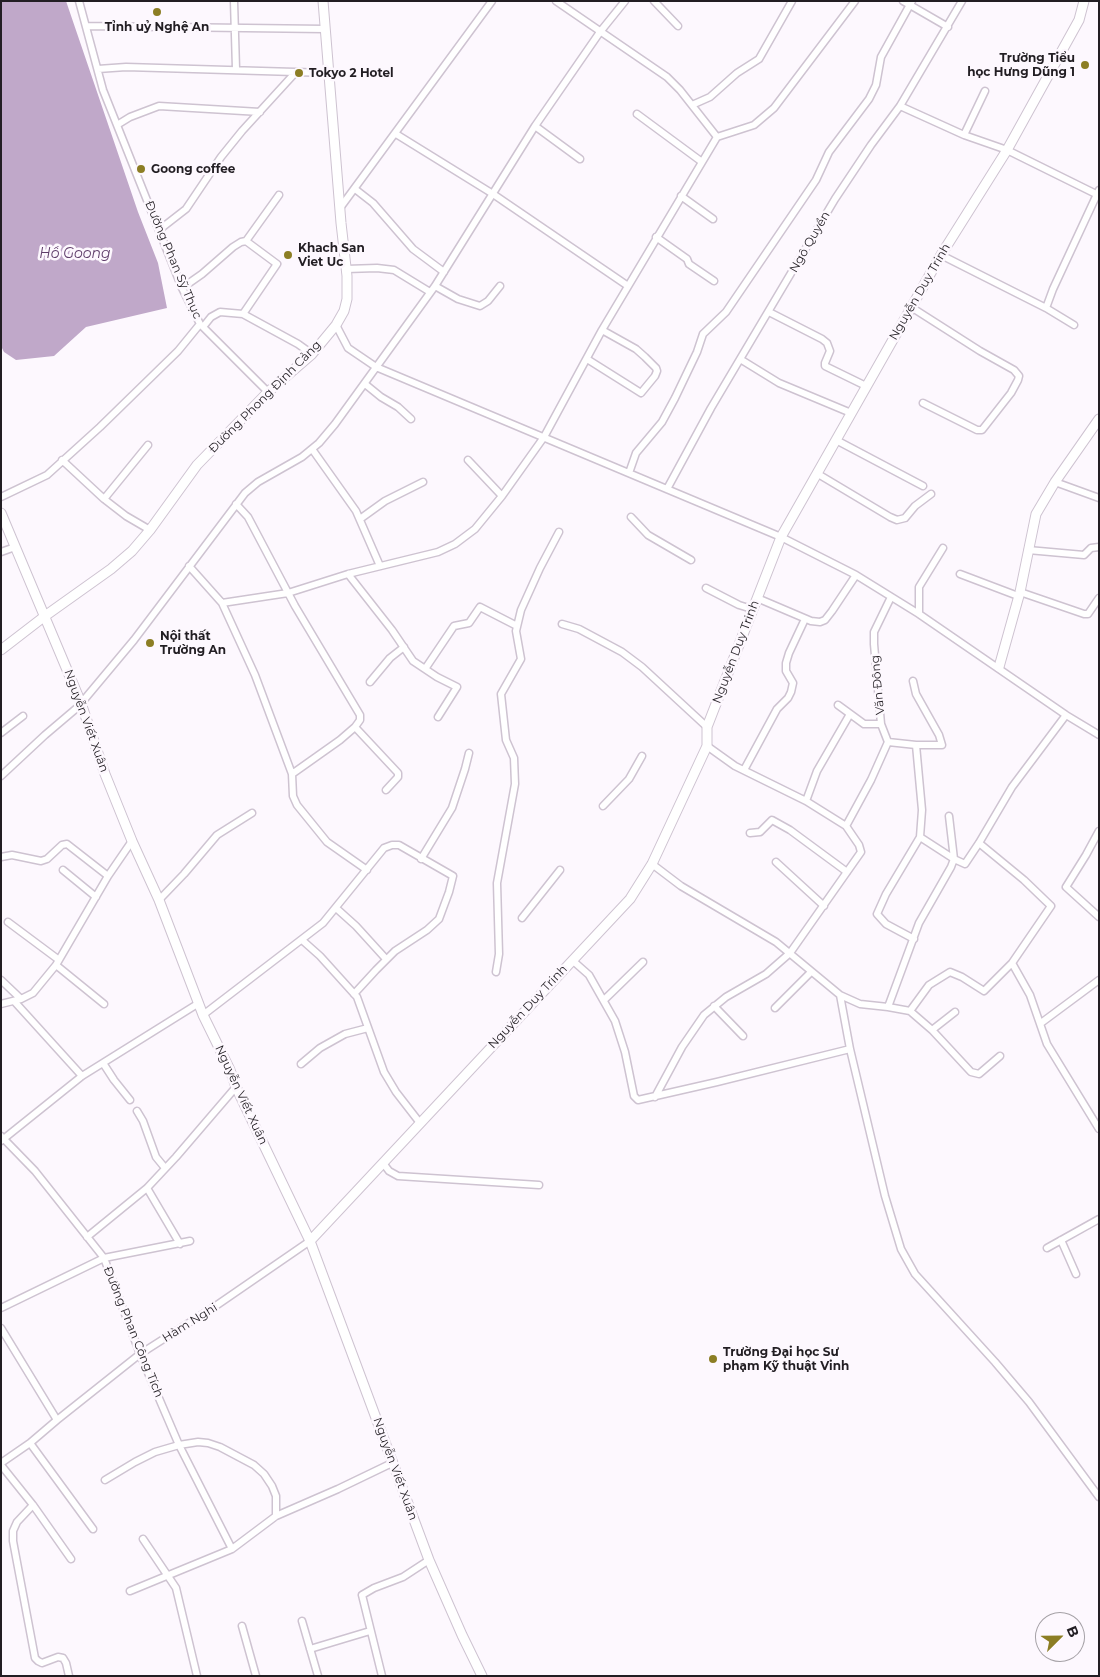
<!DOCTYPE html>
<meta charset="utf-8">
<style>
body{margin:0}
#map{position:relative;width:1100px;height:1677px;overflow:hidden;background:#fdf8fe;font-family:Montserrat,sans-serif}
canvas{display:block}
.frame{position:absolute;inset:0;border:2px solid #221e23;pointer-events:none}
.north{position:absolute;left:1035px;top:1612px;width:50px;height:50px;box-sizing:border-box;background:#fdf8fe;border:1px solid #a5a1a6;border-radius:50%;rotate:67deg;font-size:14px;font-weight:700;line-height:20px;text-align:center;color:#221e23}
.north::after{content:'';display:block;margin:auto;width:18px;height:22px;background:#8c7e24;clip-path:polygon(50% 0,100% 100%,50% 72%,0 100%)}
</style>
<div id="map">
<canvas width="1100" height="1677"></canvas>
<div class="frame"></div>
<div class="north">B</div>
</div>
<script>
const g = document.querySelector('canvas').getContext('2d');
g.lineJoin = 'round';
function fillPath(path, color) { g.fillStyle = color; g.fill(path, 'evenodd'); }
const toPath = rows => new Path2D(rows.map(r => 'M' + r).join(''));
function strokePath(path, color, width, dash) { g.strokeStyle = color; g.lineWidth = width; g.lineCap = dash ? 'butt' : 'round'; g.setLineDash(dash || []); g.stroke(path); }
function write(font, color, halo, rows, align = 'center') {
  g.font = font + ' Montserrat,sans-serif'; g.lineWidth = 5; g.setLineDash([]); g.textBaseline = 'middle'; g.strokeStyle = halo; g.fillStyle = color; for (const [text, x, y, turn = 0] of rows) {
    g.save(); g.translate(x, y); g.rotate((+turn || 0) * Math.PI / 180); g.textAlign = isNaN(turn) ? turn : align; if (halo) g.strokeText(text, 0, 0); g.fillText(text, 0, 0); g.restore();
  }
}
fillPath(toPath([
 [1,1,66,1,138,212,158,263,167,308,86,327,54,356,16,360,4,352,1,346]
]), '#c0a8c9');
const street = toPath([
 [79,1,103,90,182,288,200,324,268,392],
 [234,1,236,69],
 [556,1,667,77,680,90,717,137],
 [654,1,678,26],
 [903,1,948,27],
 [86,26,325,29],
 [98,69,126,67,329,73],
 [692,105,710,97,737,73,759,59,792,1],
 [900,106,964,135,1007,150,1096,194],
 [637,114,702,162],
 [117,125,130,117,159,106,260,112],
 [535,126,580,159],
 [396,134,493,194,628,286],
 [964,135,985,91],
 [355,189,373,203,413,249,444,272],
 [681,196,713,219],
 [340,208,492,1],
 [159,230,186,209,221,157,242,131,295,73],
 [656,237,687,259,689,264,714,281],
 [941,255,1046,308,1074,325],
 [346,269,377,268,394,270,430,292],
 [435,286,458,299,480,306,488,301,500,286],
 [182,288,202,274,233,247,241,242,246,241,279,195],
 [911,307,980,351,1014,370,1019,376,1018,380,1011,393,982,430,977,430,923,403],
 [1046,308,1053,289,1099,190],
 [769,312,822,339,827,343,830,351,825,363,825,366,866,386],
 [243,314,277,264,246,241],
 [336,325,348,348,376,367,781,537,856,575,919,614,1066,715,1099,735],
 [203,327,211,317,220,312,243,314,298,344,312,354],
 [587,359,641,393,655,376,657,371,656,368,645,357,636,349,602,330],
 [740,359,779,383,851,413],
 [365,384,381,397,398,407,411,419],
 [836,440,923,486],
 [312,449,356,511,380,566],
 [62,460,104,499,126,516,150,530],
 [468,460,502,496],
 [629,473,636,453,662,422,675,398,697,352,703,334,726,312,816,180,829,152,869,99,876,85,881,57,912,1],
 [818,474,890,517,897,520,905,518,915,506,931,494],
 [1055,482,1099,498],
 [667,489,711,408,835,199,871,145,900,106,962,1],
 [1,497,47,475,100,427,178,351,200,324],
 [104,499,148,445],
 [236,504,248,517,295,606,360,715,360,720,355,727,340,740,292,774],
 [631,517,648,535,691,560],
 [360,519,385,501,423,482],
 [1028,550,1084,555,1091,548,1099,547],
 [1,552,15,547],
 [189,566,222,603,255,675,292,774,293,796,297,805,327,842,367,870],
 [348,574,392,630,413,661,437,677,457,687,438,717],
 [960,574,1018,596],
 [706,588,739,605,752,609],
 [1020,592,1084,614,1088,614,1099,598],
 [757,598,811,621,820,622,825,620,832,611,856,575],
 [222,603,288,593,348,574,438,552,455,544,475,529,502,496,544,437,602,330,717,137,754,125,774,108,855,1],
 [919,614,919,587,943,548],
 [562,624,579,629,622,652,642,667,707,727],
 [425,669,454,626,469,623,480,607,517,626],
 [370,682,390,658,404,647],
 [838,705,864,724,881,724],
 [355,727,398,773,398,777,386,790],
 [1,733,23,716],
 [888,742,916,745,942,745,939,735,916,694,913,681],
 [744,770,777,709,788,698,791,692,793,683,786,671,786,663,789,653,805,619],
 [1,776,45,735,78,707,134,640,245,493,258,482,302,457,319,443,335,424,435,286,535,126,600,32,625,1],
 [806,801,817,771,850,714],
 [603,806,629,779,642,756],
 [846,826,871,780,888,742,881,724,874,644,874,632,891,597],
 [1099,831,1086,855,1066,887,1099,917],
 [750,833,760,832,772,820,790,830,847,872],
 [920,837,954,859,965,864,979,843,1012,787,1066,715],
 [1,857,12,855,41,861,47,859,62,845,67,844,108,876],
 [421,859,452,808,465,769,469,753],
 [776,862,824,906],
 [652,864,681,886,776,942,840,995,860,1004,888,1007,919,923,951,867,954,859,949,816],
 [63,870,96,897],
 [159,900,184,874,217,835,252,813],
 [336,908,356,926,386,959],
 [522,918,560,870],
 [8,922,59,960],
 [914,939,886,924,877,914,886,894,920,837,922,810,916,745],
 [302,940,320,956,357,997,384,1072,396,1092,420,1123],
 [572,960,589,975,615,1021,625,1052,634,1096,638,1100,717,1082,850,1049],
 [1012,963,1030,995,1047,1044,1099,1129],
 [56,965,104,1004],
 [496,972,499,954,497,883,515,784,514,758,506,740,501,694,521,659,516,631,521,610,540,568,559,532],
 [1,980,21,999],
 [840,995,850,1049,885,1196,901,1249,915,1274,995,1362,1029,1402,1099,1497],
 [604,1000,643,962],
 [14,1001,82,1076],
 [1,1004,21,999,33,993,56,965,108,876,132,841],
 [714,1006,743,1036],
 [888,1007,910,1011,929,985,950,972,962,977,984,991,1012,963,1051,906,1024,880,979,843],
 [775,1008,811,972],
 [910,1011,932,1030,971,1072,979,1074,1000,1056],
 [203,1015,323,923,384,848,392,845,399,845,453,876,449,892,439,919,427,930,395,951,376,970,354,994],
 [1041,1023,1099,980],
 [932,1030,955,1012],
 [103,1063,114,1080,130,1100],
 [301,1064,320,1048,345,1034,368,1028],
 [655,1097,682,1047,704,1015,726,997,766,974,790,953,861,852,859,845,846,826,806,801,735,766,707,746],
 [137,1111,143,1121,156,1157,165,1168],
 [1,1136,35,1171,104,1258,140,1354,179,1445,232,1549],
 [1,1141,82,1076,199,1003],
 [383,1163,389,1171,398,1176,539,1185],
 [147,1188,180,1244],
 [87,1237,147,1188,176,1157,236,1087],
 [1061,1240,1076,1274],
 [1047,1248,1099,1219],
 [1,1308,104,1258,190,1241],
 [1,1328,57,1420],
 [30,1443,93,1529],
 [1,1463,30,1443,57,1420,140,1354,217,1305,310,1241],
 [1,1465,33,1505,71,1559],
 [105,1480,135,1462,155,1452,179,1445,198,1442,208,1443,220,1447,254,1465,264,1474,272,1486,276,1496,276,1516],
 [33,1505,17,1522,13,1531,13,1541,35,1658,38,1661,42,1663,58,1657,63,1658,66,1663,69,1676],
 [143,1539,176,1588,197,1676],
 [130,1591,232,1549,276,1516,338,1489,392,1463],
 [302,1621,318,1676],
 [242,1626,256,1676],
 [310,1649,370,1631],
 [382,1676,362,1595,374,1588,403,1577,429,1560]
]);
const secondary = toPath([
 [1,513,81,703,105,774,132,841,159,900,203,1015,230,1070,236,1087,310,1241,429,1560,462,1635,482,1676],
 [1,650,45,616,111,569,132,551,150,530,197,465,268,392,312,354,336,325,344,311,347,299,347,276,341,223,323,1],
 [999,667,1020,592,1036,514,1055,482,1099,419],
 [310,1241,630,899,652,864,707,746,707,727,781,537,941,255,1007,150,1079,20,1084,1]
]);
strokePath(street, '#cec3d1', 9);
strokePath(secondary, '#cec3d1', 11);
strokePath(street, '#fff', 6);
strokePath(secondary, '#fff', 9);
for (const [x, y, r, color] of [
 [157,12,5,"#8c7e24"],
 [1085,65,5,"#8c7e24"],
 [299,73,5,"#8c7e24"],
 [141,169,5,"#8c7e24"],
 [288,255,5,"#8c7e24"],
 [150,643,5,"#8c7e24"],
 [713,1359,5,"#8c7e24"]
]) { const dot = new Path2D(); dot.arc(x, y, r, 0, 2 * Math.PI); g.fillStyle = color; g.fill(dot); strokePath(dot, '#fdf8fe', 2); }
write('bold 12px', '#221e23', '#fdf8fe', [
 ["Tỉnh uỷ Nghệ An",157,27,"center"],
 ["Trường Tiểu",1075,58,"right"],
 ["học Hưng Dũng 1",1075,72,"right"],
 ["Tokyo 2 Hotel",309,73],
 ["Goong coffee",151,169],
 ["Khach San",298,248],
 ["Viet Uc",298,262],
 ["Nội thất",160,636],
 ["Trường An",160,650],
 ["Trường Đại học Sư",723,1352],
 ["phạm Kỹ thuật Vinh",723,1366]
], 'left');
write('12px', '#221e23', '#fdf8fe', [
 ["Ngô Quyền",810,242,-60],
 ["Đường Phan Sỹ Thục",173,260,67],
 ["Nguyễn Duy Trinh",920,292,-60],
 ["Đường Phong Định Cảng",265,397,-45],
 ["Nguyễn Duy Trinh",736,652,-69],
 ["Văn Đông",878,685,-95],
 ["Nguyễn Viết Xuân",86,721,70],
 ["Nguyễn Duy Trinh",528,1007,-47],
 ["Nguyễn Viết Xuân",241,1095,65],
 ["Hàm Nghi",190,1323,-32],
 ["Đường Phan Công Tích",133,1332,68],
 ["Nguyễn Viết Xuân",395,1469,70]
]);
write('italic 14px', '#5f3d6a', '#fdf8fe', [
 ["Hồ Goong",75,254]
]);
</script>
